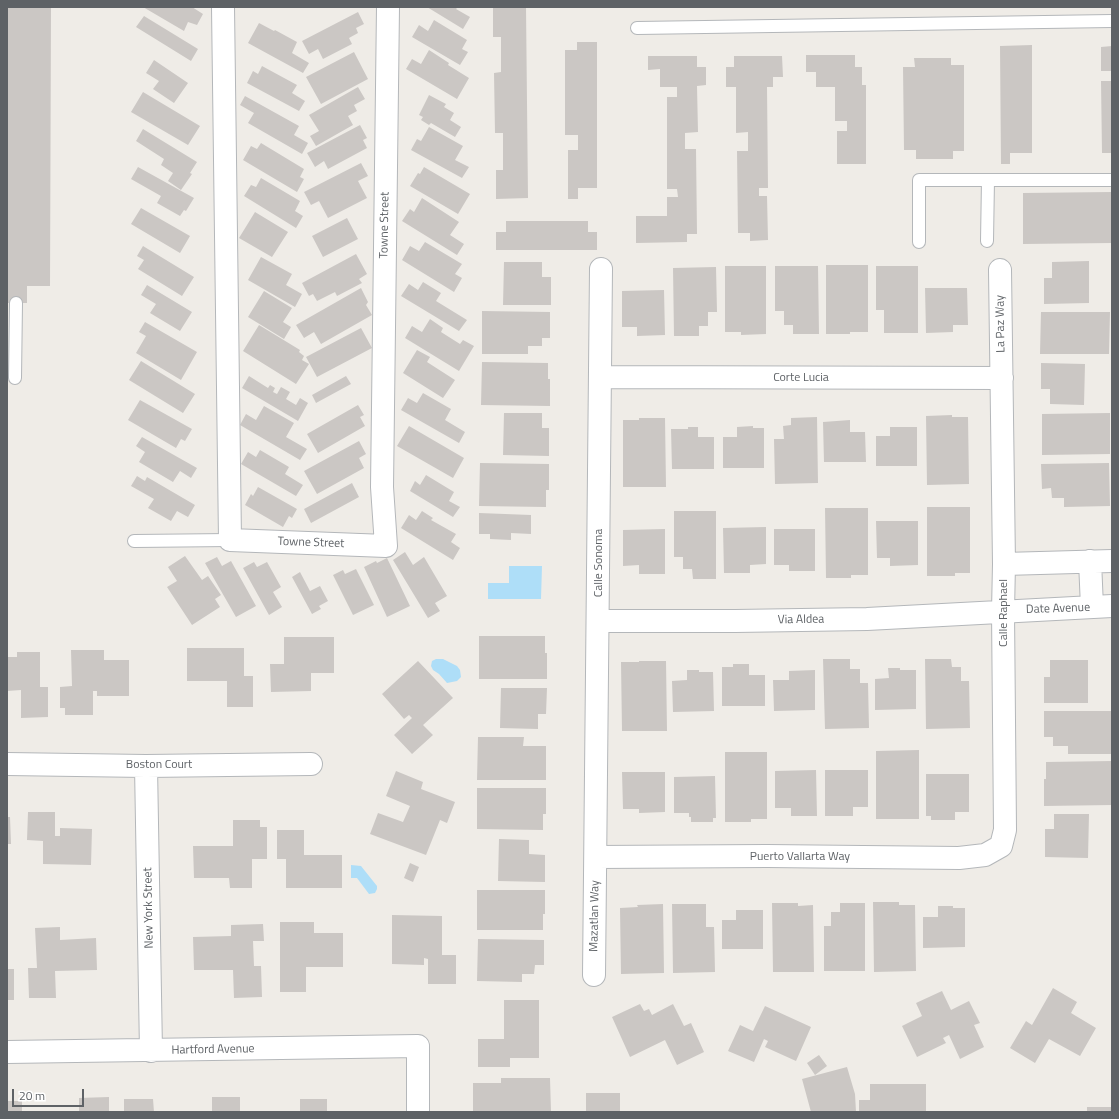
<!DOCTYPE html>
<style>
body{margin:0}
#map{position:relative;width:1119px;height:1119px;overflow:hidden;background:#efece7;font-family:"Titillium Web",sans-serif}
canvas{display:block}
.frame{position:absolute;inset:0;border:8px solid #5e6266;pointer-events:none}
.scale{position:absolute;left:12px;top:1089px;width:72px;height:18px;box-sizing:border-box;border:2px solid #5e6266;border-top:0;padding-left:5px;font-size:12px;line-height:14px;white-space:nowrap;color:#5e6266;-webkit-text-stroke:3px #fff;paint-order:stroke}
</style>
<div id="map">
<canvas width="1119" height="1119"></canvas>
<div class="frame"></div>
<div class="scale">20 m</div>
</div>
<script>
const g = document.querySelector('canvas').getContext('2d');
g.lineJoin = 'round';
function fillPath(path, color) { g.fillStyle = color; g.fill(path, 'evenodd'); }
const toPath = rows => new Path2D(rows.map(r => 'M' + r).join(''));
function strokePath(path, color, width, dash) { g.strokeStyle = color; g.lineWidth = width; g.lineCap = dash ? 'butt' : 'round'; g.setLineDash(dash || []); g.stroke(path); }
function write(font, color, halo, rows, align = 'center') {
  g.font = font + ' "Titillium Web",sans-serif'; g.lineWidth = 3; g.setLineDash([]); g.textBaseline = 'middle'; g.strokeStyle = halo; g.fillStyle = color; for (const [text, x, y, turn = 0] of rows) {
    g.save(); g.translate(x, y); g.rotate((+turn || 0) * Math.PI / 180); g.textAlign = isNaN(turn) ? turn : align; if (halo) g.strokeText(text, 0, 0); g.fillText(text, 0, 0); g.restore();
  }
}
fillPath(toPath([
 [509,566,542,566,541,599,488,599,488,583,509,583],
 [436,659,443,659,457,666,460,670,461,677,457,681,447,683,439,674,433,670,431,666,432,661],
 [351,865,361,866,377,886,377,889,375,893,369,894,357,878,351,878]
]), '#aedef8');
fillPath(toPath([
 [7,7,51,7,50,286,27,286,27,303,7,303],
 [143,7,192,7,203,14,197,25,188,22,184,31],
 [427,7,458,7,456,9,470,17,463,29],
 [493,7,526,7,528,198,496,199,496,170,503,170,503,133,495,133,494,73,501,72,501,37,493,37],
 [358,12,364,24,356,28,358,33,349,38,352,44,323,59,318,49,309,54,302,41],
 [144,16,198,49,191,61,136,27],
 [434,20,467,40,462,49,468,52,460,65,412,37,419,25,428,31],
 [259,23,274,31,275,30,297,42,292,53,309,63,303,73,248,43],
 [577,42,597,42,597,188,578,188,578,199,568,199,568,150,578,150,578,135,565,135,565,50,577,50],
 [1032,45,1032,153,1010,153,1010,164,1001,164,1000,46],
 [1112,46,1112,71,1101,71,1101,47],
 [429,50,449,63,448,65,469,78,457,99,406,69,412,59,421,64],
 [354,52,368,79,321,104,306,77],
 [806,55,855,55,855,67,862,67,862,85,866,85,866,164,837,164,837,131,847,131,847,121,835,121,835,87,816,87,816,72,806,72],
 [648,56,697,56,697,67,706,67,706,85,697,86,698,132,685,133,685,149,696,149,697,234,687,234,687,242,636,243,636,216,667,216,667,197,678,197,677,189,667,189,667,97,677,97,677,87,660,87,660,69,648,70],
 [734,56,782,56,783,77,773,77,773,87,767,87,768,188,759,188,759,196,767,196,768,240,750,241,750,233,738,233,737,151,748,151,748,132,736,133,736,87,726,87,726,67,734,67],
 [914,58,951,58,951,65,964,65,964,151,953,151,953,159,916,159,916,150,904,150,903,67,915,67],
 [154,60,188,83,174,103,153,89,159,81,146,73],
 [262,66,297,85,292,93,305,101,299,111,247,83,253,71,258,74],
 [1101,81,1112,81,1112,153,1102,153],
 [358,87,365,99,354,105,357,111,348,116,353,125,316,146,310,136,319,131,309,115],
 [143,92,200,126,188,145,131,112],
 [429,95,446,104,444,107,454,113,450,120,461,127,455,137,431,123,429,125,421,120,423,117,419,115],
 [245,96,299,126,294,135,308,143,302,154,248,123,254,113,240,105],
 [360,125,367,138,363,140,367,148,328,169,324,161,315,167,307,153],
 [429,127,463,146,455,160,469,167,462,178,411,150,417,139,421,141],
 [143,129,197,162,190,173,192,174,181,190,168,181,173,173,161,165,164,159,136,141],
 [261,143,304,169,300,177,304,179,297,192,243,160,251,146,257,149],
 [361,163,368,176,358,181,367,198,328,218,319,201,311,205,304,192],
 [138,167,194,198,186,211,184,210,180,216,157,203,161,196,131,179],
 [424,167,470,194,458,214,410,186,418,173,420,174],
 [261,178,300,201,295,211,303,216,296,228,244,196,251,185,256,187],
 [1112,192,1112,243,1023,244,1023,193],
 [422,198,459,222,450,235,464,244,457,255,402,221,410,209,414,212],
 [141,208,190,236,180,253,131,224],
 [255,212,288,232,272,257,239,238],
 [347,218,358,239,323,257,312,236],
 [506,221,588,221,588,232,597,232,597,250,496,250,496,232,506,232],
 [425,242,462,264,455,274,462,278,454,292,402,260,410,246,419,251],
 [143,246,194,277,182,296,138,269,144,260,137,256],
 [356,254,367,274,359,279,362,283,337,296,335,292,317,301,313,294,309,296,302,283],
 [261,257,292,274,286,285,302,294,295,307,248,280],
 [1089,261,1089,303,1044,304,1044,278,1052,278,1052,262],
 [504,262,542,262,542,277,551,277,551,305,503,305],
 [826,265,868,265,868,332,850,332,850,334,826,334],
 [725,266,766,266,766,334,741,335,741,332,725,332],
 [775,266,818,266,819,334,793,334,793,325,784,325,784,311,775,311],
 [876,266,918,266,918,333,884,333,884,310,876,310],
 [716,267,717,312,708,312,708,326,699,326,699,336,674,336,673,268],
 [423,282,441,293,436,301,467,320,459,331,401,296,409,284,418,290],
 [147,285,192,312,180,331,150,313,156,304,141,295],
 [361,288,368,302,366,305,372,315,321,344,314,332,304,338,296,325],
 [925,288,967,288,968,325,953,325,953,332,926,333],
 [664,290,665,335,637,336,637,327,622,327,622,291],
 [264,291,292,308,283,322,291,327,284,339,248,317],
 [482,311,550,312,550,338,542,338,542,346,528,346,528,354,482,354],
 [1041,312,1110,312,1109,354,1040,354],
 [430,319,443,328,441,332,460,344,463,340,474,346,459,371,405,338,412,326,422,332],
 [145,322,197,352,181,380,136,353,146,336,139,332],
 [259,325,300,350,299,352,304,356,302,360,309,364,296,384,243,351],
 [361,328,372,348,317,377,306,357],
 [417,350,430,357,427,362,455,380,443,398,403,373],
 [141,361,195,394,183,413,129,380],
 [482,362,548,363,548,379,550,379,550,406,481,405],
 [1041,363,1085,364,1084,405,1050,404,1050,389,1041,389],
 [249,376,268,388,270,385,275,388,273,392,277,394,281,387,290,392,286,399,296,405,300,398,308,403,298,421,242,388],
 [346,376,351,384,316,403,312,395],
 [423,393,451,409,445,420,465,432,459,443,401,410,408,398,417,403],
 [140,400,192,429,185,441,181,439,176,448,128,420],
 [358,405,364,415,360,417,365,426,318,453,307,434],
 [264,406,294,423,286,437,307,449,300,460,240,425,246,414,256,420],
 [504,413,542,413,542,428,549,428,549,456,503,455],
 [1110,413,1110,454,1042,455,1042,414],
 [952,415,952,417,968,417,969,484,927,485,926,416],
 [817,417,818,483,775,484,774,439,784,439,783,426,791,425,791,418],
 [639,418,665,418,666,487,623,487,623,420,639,420],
 [850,420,850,432,865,432,866,462,824,462,823,422],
 [409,426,464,458,453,478,397,446],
 [753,426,753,428,764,428,764,468,723,468,723,437,737,437,737,427],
 [688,427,698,427,698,437,714,437,714,469,672,469,671,429,688,429],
 [890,427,917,427,917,466,876,466,876,436,890,436],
 [142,437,197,468,191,478,180,471,173,482,139,462,145,452,136,446],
 [359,441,366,454,359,458,364,468,317,494,304,471],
 [260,450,289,467,285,474,303,485,296,496,241,464,248,452,256,457],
 [480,463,549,464,549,490,546,490,546,507,479,506],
 [1109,463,1110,506,1064,507,1064,498,1052,498,1051,488,1042,489,1041,464],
 [426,475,454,492,449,501,460,507,453,517,410,491,415,481,420,485],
 [137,476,145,481,147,477,195,505,188,517,177,511,171,521,148,508,154,499,131,486],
 [352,483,359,497,311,523,304,509],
 [258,487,297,509,292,518,289,516,283,527,245,505,251,494,253,496],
 [927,507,970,507,970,573,955,573,955,576,927,576],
 [825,508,868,508,868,575,851,575,851,578,826,578],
 [422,511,433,518,431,520,456,534,451,542,460,548,453,560,401,528,409,515,416,520],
 [674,511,716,511,716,579,693,579,692,569,683,569,683,557,674,557],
 [479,513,531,515,531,534,511,533,511,540,490,539,490,534,479,534],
 [876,521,918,521,918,565,890,566,890,558,877,558],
 [766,527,766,564,750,565,750,573,724,573,723,528],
 [665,529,665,574,639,574,639,565,623,566,623,530],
 [774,529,815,529,815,571,789,571,789,565,774,565],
 [405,552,413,565,424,557,447,596,435,603,440,611,428,618,393,560],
 [185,556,202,580,208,576,221,595,215,599,220,607,192,625,167,587,177,581,168,567],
 [217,557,222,566,231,561,256,606,236,617,205,563],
 [387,558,410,606,387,617,364,567,376,561,377,563],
 [254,562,257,567,267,562,281,587,273,592,282,607,269,615,243,568],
 [356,569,374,605,353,615,333,575,343,570,345,574],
 [300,572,310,591,320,586,328,601,319,606,321,609,312,614,292,577],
 [479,636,545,636,545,653,547,653,547,679,479,679],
 [284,637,334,637,334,673,311,673,311,691,271,692,270,664,284,664],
 [187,648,244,648,244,676,253,676,253,707,227,707,227,681,187,681],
 [71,650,104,650,104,660,129,660,129,696,97,696,97,691,93,691,93,715,65,715,65,708,60,708,60,687,72,686],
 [17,652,40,652,40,687,48,687,48,717,21,718,21,690,7,691,7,657,17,657],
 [823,659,850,659,850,669,860,669,860,683,868,683,869,728,825,729],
 [925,659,951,659,952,667,961,667,961,681,969,681,970,728,926,729],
 [1050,660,1088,660,1088,703,1044,703,1044,677,1050,677],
 [418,661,453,698,423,725,433,735,412,754,394,735,412,718,409,715,404,719,382,694],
 [639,661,666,661,667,731,622,731,621,662,639,662],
 [733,664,749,664,749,675,765,675,765,706,722,706,722,667,733,667],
 [888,668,900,668,900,670,916,670,916,709,875,710,875,679,889,678],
 [687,670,699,670,699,672,713,672,714,711,673,712,672,681,687,680],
 [815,670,815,710,774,711,773,680,789,680,789,671],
 [501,688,547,688,546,714,538,714,538,729,500,728],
 [1044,711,1112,711,1112,754,1068,754,1068,746,1053,746,1053,737,1044,737],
 [478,737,524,737,523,746,546,746,546,780,477,780],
 [919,750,919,819,876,819,876,751],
 [725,752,767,752,767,819,751,819,751,822,725,822],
 [1112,761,1112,805,1044,806,1044,779,1046,779,1046,762],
 [816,770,817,816,791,816,791,808,775,808,775,771],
 [825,770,868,770,868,807,853,807,853,816,825,816],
 [396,771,423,782,421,789,455,802,447,823,440,820,426,855,370,834,378,813,403,822,410,806,386,796],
 [622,772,665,772,665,812,639,813,639,809,623,809],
 [926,774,969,774,969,812,955,812,955,820,931,820,931,816,926,816],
 [715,776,716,818,713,818,713,822,691,822,691,817,689,817,689,813,674,813,674,777],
 [477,788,546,788,546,814,543,814,543,830,477,829],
 [28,812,55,812,55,836,60,836,60,828,92,829,91,865,43,864,43,841,27,840],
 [1054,814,1089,814,1088,858,1045,857,1045,829,1054,829],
 [7,817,10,817,11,844,7,844],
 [233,820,260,820,260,827,267,827,267,859,252,859,252,888,230,888,229,878,194,878,193,846,233,846],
 [277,830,304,830,304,855,342,855,342,888,286,888,286,859,277,859],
 [499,839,529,840,529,854,545,855,545,882,498,881],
 [410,863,419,867,413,882,404,878],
 [477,890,545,890,545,914,543,914,543,930,477,930],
 [873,902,899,902,899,905,915,905,916,971,874,972],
 [772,903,798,903,798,906,813,905,814,972,773,972],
 [840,903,865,903,865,971,824,971,824,926,831,926,831,912,840,912],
 [663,904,664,973,621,974,620,908,638,907,637,905],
 [672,904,706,904,706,927,714,927,715,972,673,973],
 [938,906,953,906,953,908,965,908,965,947,923,948,923,917,938,917],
 [736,910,763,910,763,949,722,949,722,920,736,920],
 [392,915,442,916,442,955,456,955,456,984,428,984,428,959,424,958,424,965,392,964],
 [280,922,314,922,314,933,343,933,343,967,306,967,306,992,280,992],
 [263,924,264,941,253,941,254,966,261,966,262,997,234,998,233,970,194,970,193,937,231,936,231,925],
 [60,927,60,940,96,938,97,970,55,971,56,998,29,998,28,968,37,968,35,928],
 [478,939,544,940,544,965,535,965,534,974,522,974,522,982,477,981],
 [7,969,14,969,14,1000,7,1000],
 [1053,988,1077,1002,1071,1013,1096,1028,1080,1056,1049,1039,1035,1063,1010,1048,1026,1021,1032,1025],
 [942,991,951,1010,969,1001,980,1023,974,1025,984,1047,960,1059,949,1035,943,1038,946,1043,917,1057,902,1026,922,1016,916,1003],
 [504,1000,539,1000,539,1058,510,1058,510,1067,478,1067,478,1039,504,1039],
 [640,1004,644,1011,649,1009,652,1015,673,1004,684,1026,691,1023,704,1052,677,1065,665,1040,630,1057,612,1017],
 [765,1006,811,1027,796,1061,765,1047,768,1041,764,1039,754,1062,728,1051,740,1025,753,1031],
 [819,1055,827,1066,815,1075,807,1063],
 [847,1067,855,1094,856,1112,811,1112,802,1079],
 [501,1078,550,1078,551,1112,473,1112,473,1083,501,1083],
 [870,1084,926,1084,926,1111,859,1112,859,1100,870,1100],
 [586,1093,620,1093,620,1112,586,1112],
 [109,1097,109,1112,79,1112,79,1098],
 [212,1097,240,1097,240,1112,212,1112],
 [124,1099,153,1099,154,1112,124,1112],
 [300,1099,327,1099,327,1112,300,1112],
 [7,1101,22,1101,22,1112,7,1112],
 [1087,1107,1112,1107,1112,1112,1087,1112]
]), '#cbc7c4');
const lane = toPath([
 [637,28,1112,21],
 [987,241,988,180],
 [919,242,919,180,1112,180],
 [15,378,16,303],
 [134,541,230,540]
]);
const street = toPath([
 [223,7,230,540,386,546,382,487,388,7],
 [600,377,1002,378],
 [1090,561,1092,607],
 [1004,564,1112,561],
 [598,621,735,621,867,619,1112,606],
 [7,764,146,766,311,764],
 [146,766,151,1051],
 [596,857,767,856,959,858,985,855,1001,846,1005,830,1003,611,1004,564,1000,270],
 [594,975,601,269],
 [7,1052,418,1046,418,1112]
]);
strokePath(lane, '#b4b7ba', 14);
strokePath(street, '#b4b7ba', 24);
strokePath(lane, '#fff', 12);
strokePath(street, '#fff', 22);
write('12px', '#5e6266', '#fff', [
 ["Towne Street",385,225,-89],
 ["La Paz Way",1001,324,-91],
 ["Corte Lucia",801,378],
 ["Towne Street",311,543,2],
 ["Calle Sonoma",599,563,-90],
 ["Date Avenue",1058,609,-2],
 ["Calle Raphael",1004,613,-90],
 ["Via Aldea",801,620,-1],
 ["Boston Court",159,765],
 ["Puerto Vallarta Way",800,857],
 ["New York Street",149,908,-91],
 ["Mazatlan Way",595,916,-89],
 ["Hartford Avenue",213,1050,-1]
]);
</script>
